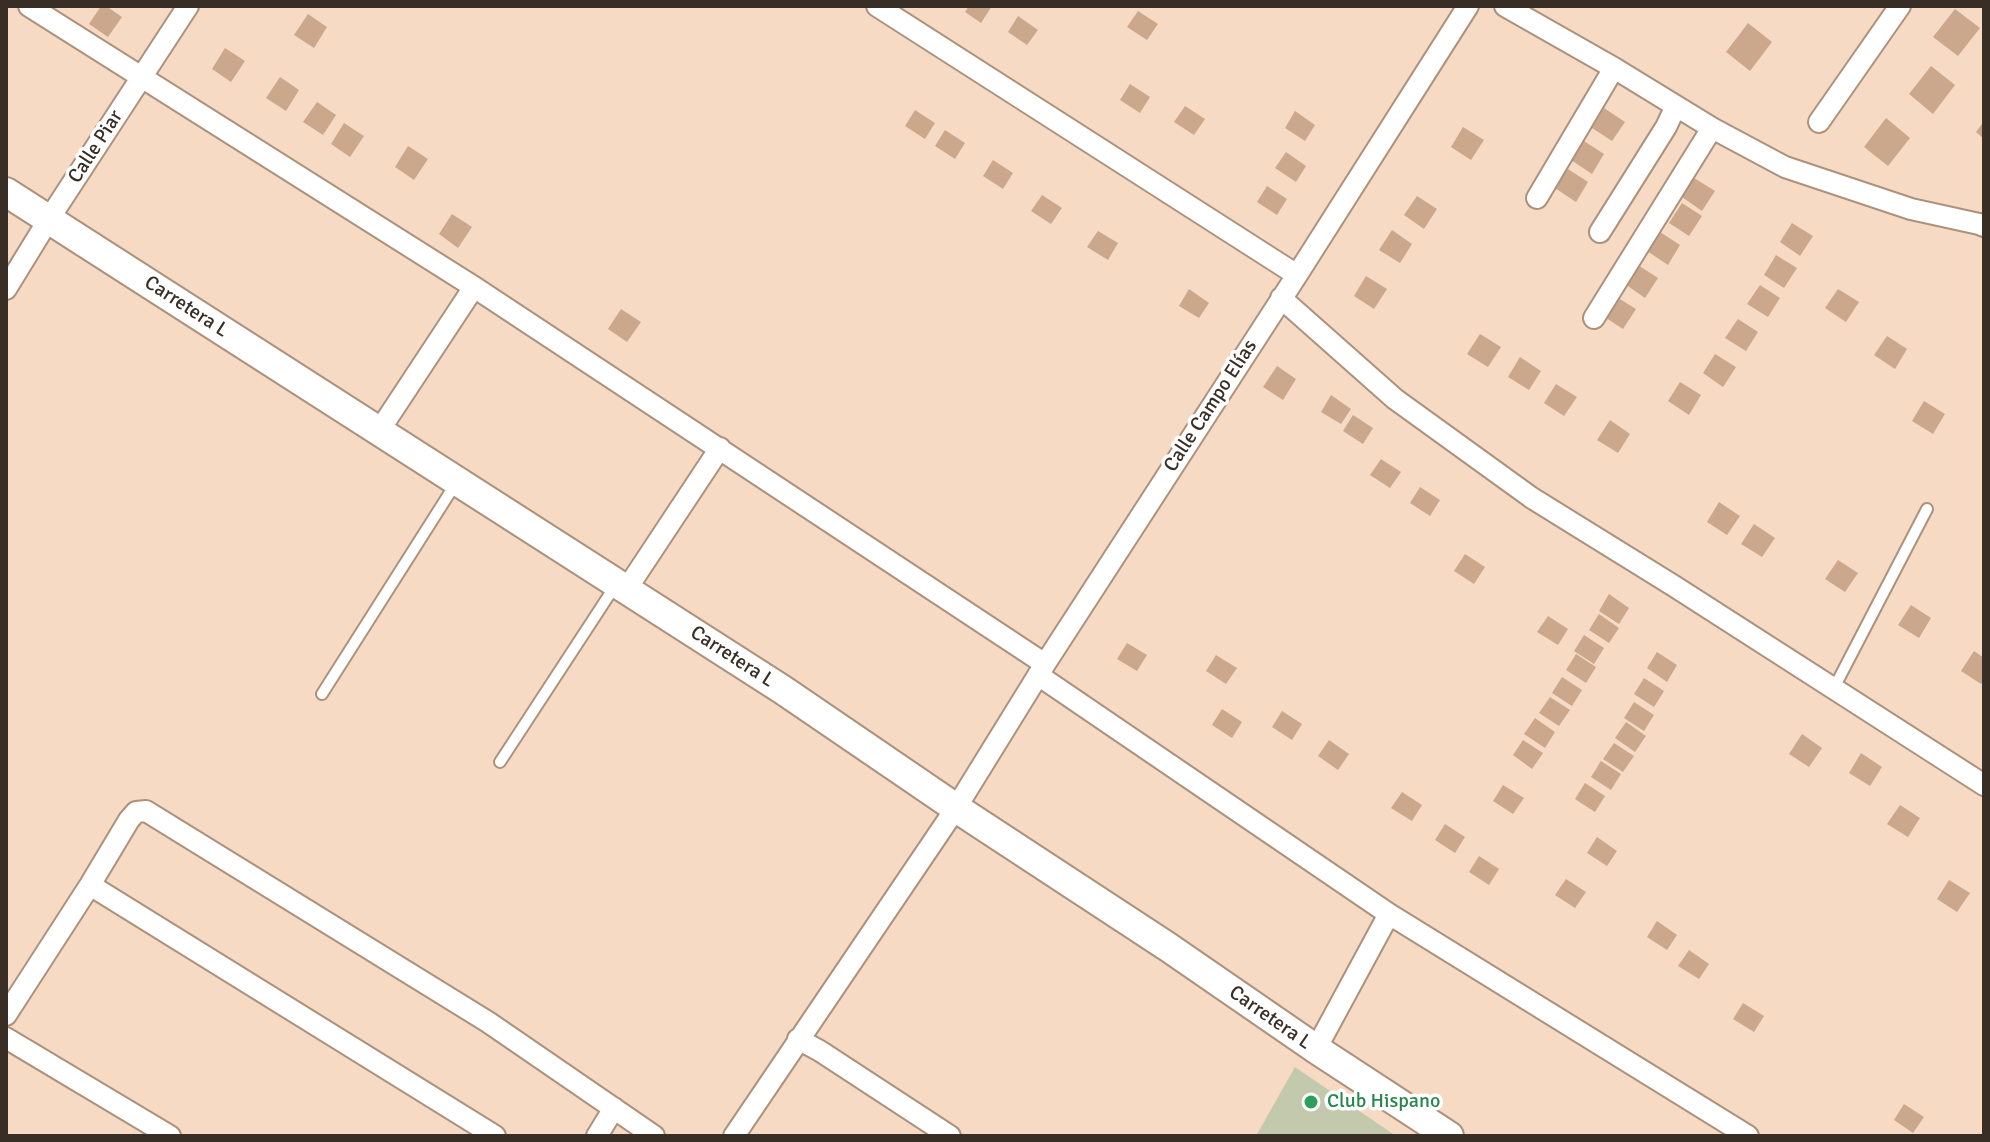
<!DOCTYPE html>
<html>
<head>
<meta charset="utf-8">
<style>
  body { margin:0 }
  #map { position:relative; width:1990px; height:1142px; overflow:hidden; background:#f6dac4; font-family:Signika,sans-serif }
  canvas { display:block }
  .frame { position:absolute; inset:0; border:8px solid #382e25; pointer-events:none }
</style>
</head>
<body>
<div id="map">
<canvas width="1990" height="1142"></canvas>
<div class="frame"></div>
</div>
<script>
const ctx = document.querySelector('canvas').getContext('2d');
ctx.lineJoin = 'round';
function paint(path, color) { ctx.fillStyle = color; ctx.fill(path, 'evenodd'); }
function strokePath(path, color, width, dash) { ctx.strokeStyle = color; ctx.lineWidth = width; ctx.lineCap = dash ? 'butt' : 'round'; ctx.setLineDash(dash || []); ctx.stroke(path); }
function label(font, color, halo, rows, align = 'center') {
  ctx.font = font + ' Signika,sans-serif'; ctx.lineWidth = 7; ctx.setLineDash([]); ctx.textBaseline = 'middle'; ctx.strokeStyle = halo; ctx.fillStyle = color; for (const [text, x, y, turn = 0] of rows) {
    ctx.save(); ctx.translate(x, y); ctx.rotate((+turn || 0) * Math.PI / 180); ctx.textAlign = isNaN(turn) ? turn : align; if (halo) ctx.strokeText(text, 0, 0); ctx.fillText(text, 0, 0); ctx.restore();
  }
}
paint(new Path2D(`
  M1295 1067 1396 1136H1256Z`), '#c3c9ad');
paint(new Path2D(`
  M101 6H106L122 17 108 37 89 24Z
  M969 6H992L981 23 965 12Z
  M1955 9 1980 28 1958 56 1933 37Z
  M1138 11 1158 24 1147 40 1127 27Z
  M308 14 327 27 314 48 294 35Z
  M1018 16 1038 30 1027 45 1008 32Z
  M1748 23 1772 42 1750 71 1726 52Z
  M225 48 245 61 231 82 212 69Z
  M1931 66 1955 85 1933 114 1909 94Z
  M280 77 299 90 286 111 266 98Z
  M1130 84 1150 97 1140 113 1120 100Z
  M317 102 336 115 323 135 303 122Z
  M1185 106 1205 119 1194 135 1174 122Z
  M1604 108 1625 122 1612 141 1592 128Z
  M915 110 935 123 925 139 905 126Z
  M1295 111 1315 125 1305 141 1285 128Z
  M1886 118 1910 138 1888 166 1864 147Z
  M1984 121V139L1976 132Z
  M344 123 364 136 350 157 331 144Z
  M1463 127 1484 140 1471 160 1451 147Z
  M945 130 965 143 955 159 935 146Z
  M1584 141 1604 154 1592 174 1571 160Z
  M408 146 428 159 414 180 395 167Z
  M1286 152 1306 166 1296 182 1275 168Z
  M993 160 1013 173 1003 189 983 176Z
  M1568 169 1588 182 1576 202 1555 188Z
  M1694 178 1715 191 1702 211 1682 197Z
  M1267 186 1287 199 1277 215 1257 202Z
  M1042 195 1062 208 1051 224 1031 211Z
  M1417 196 1437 209 1424 229 1404 215Z
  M1682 203 1702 216 1689 236 1669 223Z
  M452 214 472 227 458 248 439 234Z
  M1792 223 1813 236 1800 256 1780 242Z
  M1392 230 1412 244 1400 263 1379 250Z
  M1098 231 1118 243 1108 260 1087 247Z
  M1660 232 1680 245 1668 265 1647 251Z
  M1776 255 1797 268 1784 288 1764 275Z
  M1638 265 1658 278 1645 298 1625 284Z
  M1366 276 1387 289 1374 309 1354 296Z
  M1760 285 1780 298 1768 317 1747 304Z
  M1189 289 1209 303 1199 318 1179 306Z
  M1838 289 1859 302 1846 322 1825 308Z
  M1615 296 1636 309 1623 329 1603 316Z
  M621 309 641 322 627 342 608 329Z
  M1738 319 1758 332 1746 351 1725 338Z
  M1480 334 1501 347 1488 367 1467 354Z
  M1887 336 1907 349 1895 369 1874 355Z
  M1715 354 1736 367 1723 387 1703 373Z
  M1520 357 1541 371 1529 390 1508 377Z
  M1277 366 1296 379 1283 400 1263 387Z
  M1680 382 1701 395 1689 415 1668 401Z
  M1556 384 1577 397 1564 416 1544 403Z
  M1331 395 1351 409 1341 424 1321 412Z
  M1924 401 1945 414 1933 434 1912 421Z
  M1353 415 1373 428 1363 444 1343 431Z
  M1610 420 1630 434 1618 453 1597 440Z
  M1381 459 1401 472 1390 488 1370 475Z
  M1420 487 1440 500 1430 516 1410 503Z
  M1719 502 1740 516 1727 535 1707 522Z
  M1754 524 1775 538 1762 557 1741 544Z
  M1465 554 1485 567 1474 584 1454 571Z
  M1838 560 1858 573 1845 592 1825 579Z
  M1609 594 1629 608 1619 624 1599 611Z
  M1911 605 1931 618 1919 638 1898 625Z
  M1599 614 1619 628 1609 643 1589 630Z
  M1548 616 1568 629 1558 645 1537 632Z
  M1584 635 1604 648 1594 664 1574 651Z
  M1127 643 1147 655 1137 671 1117 659Z
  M1974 651 1984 658V680L1981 684 1961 671Z
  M1657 652 1677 665 1667 682 1647 668Z
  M1576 654 1596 667 1586 683 1566 670Z
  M1216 655 1237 668 1226 684 1206 671Z
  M1562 677 1582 690 1572 706 1552 693Z
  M1644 678 1664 691 1654 707 1634 694Z
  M1550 697 1570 710 1559 726 1539 713Z
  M1634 702 1654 715 1644 731 1624 718Z
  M1222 709 1242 722 1232 738 1212 725Z
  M1282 711 1302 724 1292 740 1272 727Z
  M1535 718 1555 732 1545 748 1524 734Z
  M1626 722 1646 736 1635 752 1615 738Z
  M1802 734 1822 748 1809 767 1789 754Z
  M1329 740 1349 754 1338 770 1318 756Z
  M1523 740 1543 753 1532 769 1513 755Z
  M1614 743 1634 756 1623 772 1603 759Z
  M1861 753 1882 767 1870 786 1849 773Z
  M1601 761 1621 774 1611 790 1591 777Z
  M1585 783 1605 796 1595 812 1575 799Z
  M1503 785 1524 798 1513 814 1493 801Z
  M1402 792 1422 805 1412 821 1391 808Z
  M1900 805 1920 818 1908 837 1887 824Z
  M1445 824 1465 837 1455 853 1435 840Z
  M1597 837 1617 851 1607 866 1587 853Z
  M1479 856 1499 869 1489 885 1469 872Z
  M1566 879 1586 892 1575 908 1555 895Z
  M1949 880 1970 893 1957 912 1937 899Z
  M1657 921 1677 935 1667 950 1647 937Z
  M1689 950 1709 964 1699 979 1678 966Z
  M1743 1003 1764 1016 1754 1032 1733 1019Z
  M1904 1104 1924 1117 1913 1133 1894 1120Z`), '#cba88c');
const lane = new Path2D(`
  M1834 688 1927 509
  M322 694 456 483
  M500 762 615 586`);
const street = new Path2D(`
  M29 6 474 287 1045 664
  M877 6 1297 275
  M1505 6 1614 68 1712 128 1785 167 1911 209 1979 224 1984 226
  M1819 122 1900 6
  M1537 198 1614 68
  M1600 232 1666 127 1676 106
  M6 289 49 219 188 6
  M1281 298 1395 399 1532 498 1674 586 1984 785
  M1594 318 1712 128
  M379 431 474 287
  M626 590 720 448
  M1038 675 1389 914 1748 1136
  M90 885 495 1136
  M6 1015 90 885 129 820 136 812 146 811 488 1022 654 1136
  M6 1038 170 1136
  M798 1039 820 1051 950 1136
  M1316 1049 1389 914
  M597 1136 614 1108
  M734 1136 956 808 1045 664 1297 275 1468 6`);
const secondary = new Path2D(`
  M6 192 783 690 956 808 1168 947 1316 1049 1449 1136`);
strokePath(lane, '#ac927d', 14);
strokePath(street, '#ac927d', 24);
strokePath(secondary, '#ac927d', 32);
strokePath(lane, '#fff', 10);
strokePath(street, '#fff', 20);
strokePath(secondary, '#fff', 28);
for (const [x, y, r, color] of [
  [1311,1102,8,"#2e9e5b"]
]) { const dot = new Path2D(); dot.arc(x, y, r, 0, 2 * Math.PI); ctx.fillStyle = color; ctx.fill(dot); strokePath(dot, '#fff', 3); }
label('20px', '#382e25', '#fff', [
  ["Calle Piar",96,147,-57],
  ["Carretera L",186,307,33],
  ["Calle Campo Elías",1211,406,-57],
  ["Carretera L",732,657,33],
  ["Carretera L",1270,1018,35]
]);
label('20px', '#27864d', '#fff', [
  ["Club Hispano",1327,1102]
], 'left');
</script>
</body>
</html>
